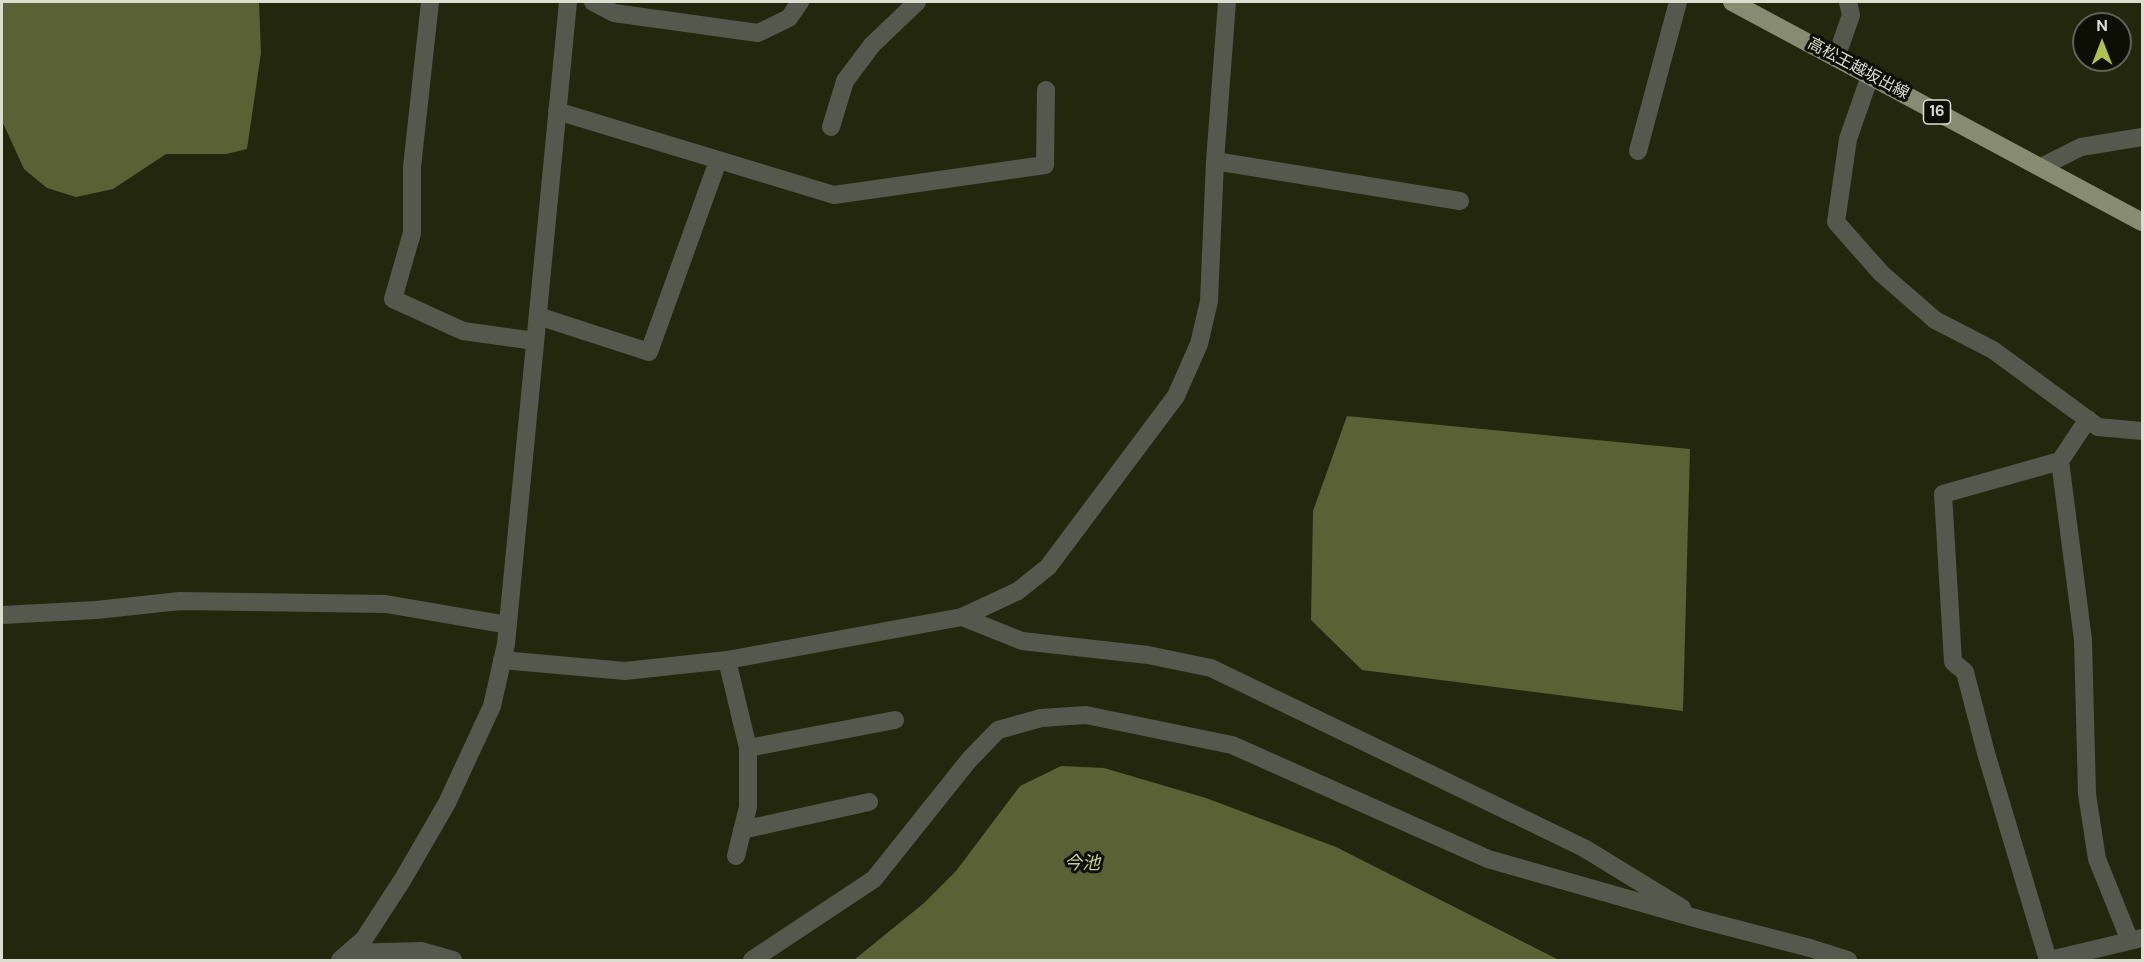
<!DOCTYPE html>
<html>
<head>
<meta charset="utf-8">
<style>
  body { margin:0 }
  #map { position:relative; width:2144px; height:962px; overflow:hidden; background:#23270d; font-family:"DM Sans",sans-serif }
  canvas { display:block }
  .frame { position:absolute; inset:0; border:3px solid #dbdece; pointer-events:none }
  .north { position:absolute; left:2072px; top:12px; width:60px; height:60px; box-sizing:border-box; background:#0d0f05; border:2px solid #5f6255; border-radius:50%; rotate:0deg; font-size:16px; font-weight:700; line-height:24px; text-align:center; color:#dbdece }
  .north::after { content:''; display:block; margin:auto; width:21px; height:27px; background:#b3c24b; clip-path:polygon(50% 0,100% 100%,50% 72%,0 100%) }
</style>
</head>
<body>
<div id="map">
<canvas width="2144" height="962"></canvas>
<div class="frame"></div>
<div class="north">N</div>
</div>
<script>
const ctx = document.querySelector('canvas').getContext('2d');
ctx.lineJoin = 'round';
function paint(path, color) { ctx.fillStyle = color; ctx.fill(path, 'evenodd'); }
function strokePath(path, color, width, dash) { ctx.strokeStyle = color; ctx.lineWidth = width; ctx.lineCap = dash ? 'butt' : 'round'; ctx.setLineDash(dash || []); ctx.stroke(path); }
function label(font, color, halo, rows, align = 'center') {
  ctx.font = font + ' "DM Sans","Noto Sans JP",sans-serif'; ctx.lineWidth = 6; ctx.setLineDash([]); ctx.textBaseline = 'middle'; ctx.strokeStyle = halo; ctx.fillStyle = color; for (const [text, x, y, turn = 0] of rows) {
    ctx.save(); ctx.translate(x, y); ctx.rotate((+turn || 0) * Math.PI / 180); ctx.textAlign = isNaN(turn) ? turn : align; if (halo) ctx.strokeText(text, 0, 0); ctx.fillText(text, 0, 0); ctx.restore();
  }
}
paint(new Path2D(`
  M2 2H259L261 53 247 149 226 154H166L113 189 76 197 47 188 24 169 2 121Z
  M1347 416 1690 449 1683 711 1362 670 1311 620 1313 511Z
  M1061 766 1104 768 1206 798 1336 847 1559 960H854L924 903 956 871 1020 786Z`), '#5a6134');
strokePath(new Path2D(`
  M430 2 412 167V233L393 299 463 331 535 341
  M593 2 614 13 758 33 789 18 800 2
  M1836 58 1851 15 1848 2
  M1870 76 1848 139 1836 222 1881 273 1935 320 1993 350 2098 427 2142 431
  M557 111 834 195 1045 165 1046 90
  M831 127 845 81 872 45 917 2
  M1638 151 1678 2
  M1215 161 1460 201
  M2041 167 2081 147 2142 137
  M538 316 649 352 718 161
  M2088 419 2060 461 2083 640 2087 794 2097 859 2130 941
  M2 615 96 610 180 601 386 604 508 625
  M962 617 1022 641 1148 655 1211 668 1584 848 1682 908
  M502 660 625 671 727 660 962 617 1018 591 1048 567 1176 396 1199 344 1209 301 1215 161 1227 2
  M727 660 748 748V807L736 856
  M748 748 895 720
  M742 830 869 802
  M348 953 421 951 453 960
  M340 960 364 939 403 879 447 803 492 706 506 644 568 2
  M752 960 874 879 969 760 998 730 1041 718 1086 715 1232 745 1488 859 1702 920 1810 948 1848 960
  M2048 960 1986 753 1965 672 1953 662 1943 494 2060 461
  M2050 960 2142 938`), '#55584c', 18);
strokePath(new Path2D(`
  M1732 2 2142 222`), '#868b72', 18);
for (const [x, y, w] of [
  [1937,112,27]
]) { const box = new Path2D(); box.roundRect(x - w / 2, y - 12, w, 24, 4.5); ctx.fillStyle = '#0d0f05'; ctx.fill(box); strokePath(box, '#dbdece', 1.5); }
label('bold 15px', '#dbdece', null, [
  ["16",1937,112]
]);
label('16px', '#dbdece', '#0d0f05', [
  ["高松王越坂出線",1858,69,28]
]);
label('italic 18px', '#c6d289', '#0d0f05', [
  ["今池",1082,864]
]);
</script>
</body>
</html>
